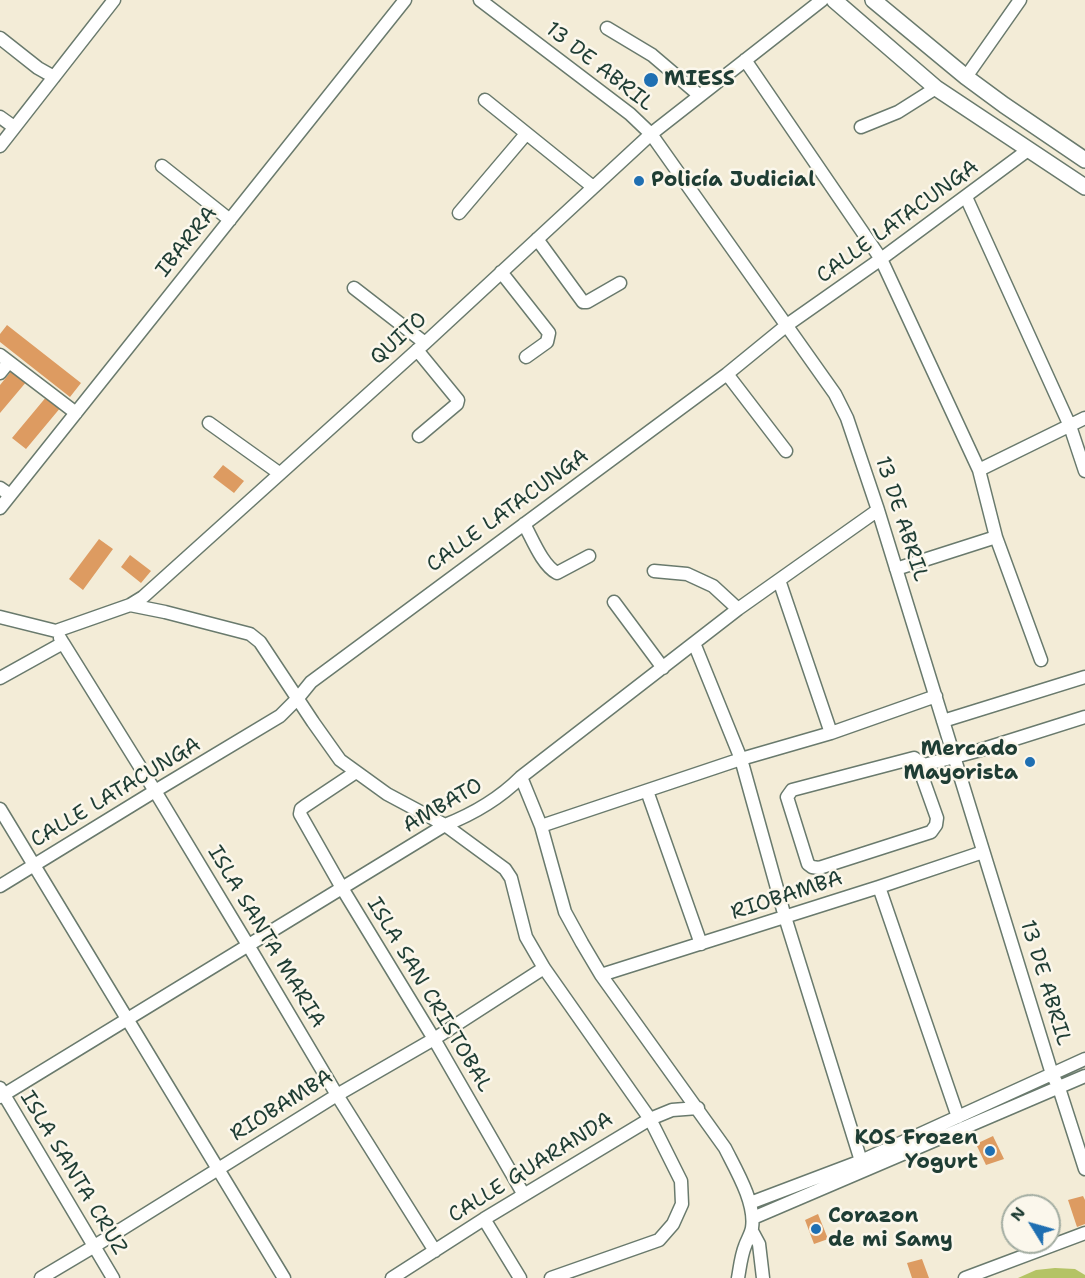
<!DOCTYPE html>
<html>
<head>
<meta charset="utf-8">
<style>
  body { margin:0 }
  #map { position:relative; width:1085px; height:1278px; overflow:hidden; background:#f3ecd7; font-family:"Shantell Sans",sans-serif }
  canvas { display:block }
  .north { position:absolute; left:1001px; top:1194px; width:60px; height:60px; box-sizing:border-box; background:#fbf7ec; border:2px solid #a3ada2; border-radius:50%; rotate:307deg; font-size:16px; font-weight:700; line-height:24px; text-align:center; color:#1f3d34 }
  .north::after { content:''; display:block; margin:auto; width:21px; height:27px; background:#1f6fb2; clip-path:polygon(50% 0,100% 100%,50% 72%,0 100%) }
</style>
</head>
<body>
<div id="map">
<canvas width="1085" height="1278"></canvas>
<div class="north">N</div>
</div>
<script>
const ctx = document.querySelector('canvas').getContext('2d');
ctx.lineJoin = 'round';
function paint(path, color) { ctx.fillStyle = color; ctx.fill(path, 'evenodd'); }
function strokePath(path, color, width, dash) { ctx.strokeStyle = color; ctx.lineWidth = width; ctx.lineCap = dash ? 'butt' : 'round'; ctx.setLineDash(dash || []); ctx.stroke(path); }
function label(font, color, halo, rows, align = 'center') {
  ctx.font = font + ' "Shantell Sans",sans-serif'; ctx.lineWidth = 5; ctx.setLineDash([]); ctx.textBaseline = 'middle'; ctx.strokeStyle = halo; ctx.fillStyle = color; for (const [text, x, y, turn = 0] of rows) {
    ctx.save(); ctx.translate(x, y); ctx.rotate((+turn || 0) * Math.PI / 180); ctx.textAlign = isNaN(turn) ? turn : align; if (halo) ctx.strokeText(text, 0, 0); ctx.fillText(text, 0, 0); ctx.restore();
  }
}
paint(new Path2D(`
  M1055 1268 1075 1269 1085 1275V1278H1018L1036 1270Z`), '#b4c365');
paint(new Path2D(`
  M7 325 81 383 70 397 0 342V334Z
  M13 369 27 381 0 413V385Z
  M47 396 61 407 26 449 12 438Z
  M223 465 244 481 234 493 213 477Z
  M99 539 113 549 83 590 69 579Z
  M130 555 151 571 141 583 121 567Z
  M993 1136 1004 1159 986 1165 976 1144Z
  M1083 1196 1085 1200V1224L1077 1227 1068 1200Z
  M818 1214 828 1239 814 1244 805 1220Z
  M922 1259 929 1278H912L907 1263Z`), '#dd9b61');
const minor = new Path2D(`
  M480 0 630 114 651 134 835 394 847 418 878 510 1052 1074 1059 1088 1085 1169
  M607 28 652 55 699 95
  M0 38 38 68 54 77
  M745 60 881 259 979 470 996 537 1041 660
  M966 77 1020 0
  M485 100 593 187
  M0 117 14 127
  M861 127 898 112 936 88
  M0 146 114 0
  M162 166 230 220
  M966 197 1070 426 1085 471
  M459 213 526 134
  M537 239 583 302H587L620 283
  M501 272 549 333 547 342 526 357
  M354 288 425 343
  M417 350 458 400 457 404 419 436
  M0 355 76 413
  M0 373 9 362
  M727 374 786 451
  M209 423 279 473
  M979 470 1085 418
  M0 488 10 495
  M0 508 405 0
  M524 524C532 538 542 565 557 573L589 556
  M896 569 996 537
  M654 571 687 574 713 586 738 609
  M779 580 831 733
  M614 602 663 668
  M130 605 165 612 250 634 260 642 313 722 340 760 387 794 445 825 505 869 511 878 526 937 544 968 650 1119 681 1181 682 1204 673 1224 659 1240 551 1278
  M0 617 56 631
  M56 631 130 605 143 597 425 343 651 134 822 0
  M63 643 155 791 248 945 337 1095 435 1251
  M694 643 741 759 785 917 861 1161
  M0 678 63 643 60 638
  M943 721 1085 677
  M914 758 924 765 922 770V776L937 818 936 825 931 832 819 868 812 867 808 864 787 797 792 790Z
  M924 765 977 751 1085 717
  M356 772 305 806 301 809 300 814 342 888 434 1039 524 1195
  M521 777 541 826 565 912 582 943 601 975 725 1148C736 1170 756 1203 752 1228 751 1234 747 1240 745 1246 741 1256 740 1267 738 1278
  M647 791 701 944
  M0 809 284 1278
  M541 826 741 759 831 733 936 696
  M0 886 155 791 280 716 298 698 311 682 727 374 787 325 881 259 1028 150
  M879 887 958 1117
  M601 975 879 887 983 852
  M0 1088 113 1278
  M0 1097 445 825C473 814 499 799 521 777L738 609 878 510
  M750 1203 861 1161 1085 1059
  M753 1218 1085 1076
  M484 1219 520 1278
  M752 1231 759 1244 763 1278
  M41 1278 93 1247 337 1095 434 1039 544 968
  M392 1278 484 1219 650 1119 672 1110 698 1108
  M965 1278 1085 1233`);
const major = new Path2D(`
  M834 0 936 88 1085 187
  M873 0 966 77 1004 105 1085 160`);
strokePath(minor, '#697a6d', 15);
strokePath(major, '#697a6d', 18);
strokePath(minor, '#fff', 12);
strokePath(major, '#fff', 15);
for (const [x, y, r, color] of [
  [651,80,8,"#1f6fb2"],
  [639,181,6,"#1f6fb2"],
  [1030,762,6,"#1f6fb2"],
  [990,1151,6,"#1f6fb2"],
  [816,1229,6,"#1f6fb2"]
]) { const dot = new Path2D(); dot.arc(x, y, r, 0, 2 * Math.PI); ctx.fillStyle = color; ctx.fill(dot); strokePath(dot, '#fbf7ec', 2); }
label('21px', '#1f3d34', '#fbf7ec', [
  ["13 DE ABRIL",599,67,38],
  ["CALLE LATACUNGA",898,222,-36],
  ["IBARRA",187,242,-51],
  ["QUITO",399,339,-42],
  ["CALLE LATACUNGA",508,511,-36],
  ["13 DE ABRIL",901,519,72],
  ["CALLE LATACUNGA",116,793,-31],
  ["AMBATO",443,806,-30],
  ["RIOBAMBA",787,896,-18],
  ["ISLA SANTA MARIA",266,937,59],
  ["13 DE ABRIL",1045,983,73],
  ["ISLA SAN CRISTOBAL",429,995,59],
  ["RIOBAMBA",282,1106,-32],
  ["CALLE GUARANDA",531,1168,-32],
  ["ISLA SANTA CRUZ",73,1173,59]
]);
label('bold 21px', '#1f3d34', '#fbf7ec', [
  ["MIESS",664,80],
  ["Policía Judicial",651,181],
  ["Mercado",1018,750,"right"],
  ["Mayorista",1018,774,"right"],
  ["KOS Frozen",978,1139,"right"],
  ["Yogurt",978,1163,"right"],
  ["Corazon",828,1217],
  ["de mi Samy",828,1241]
], 'left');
</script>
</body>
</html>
